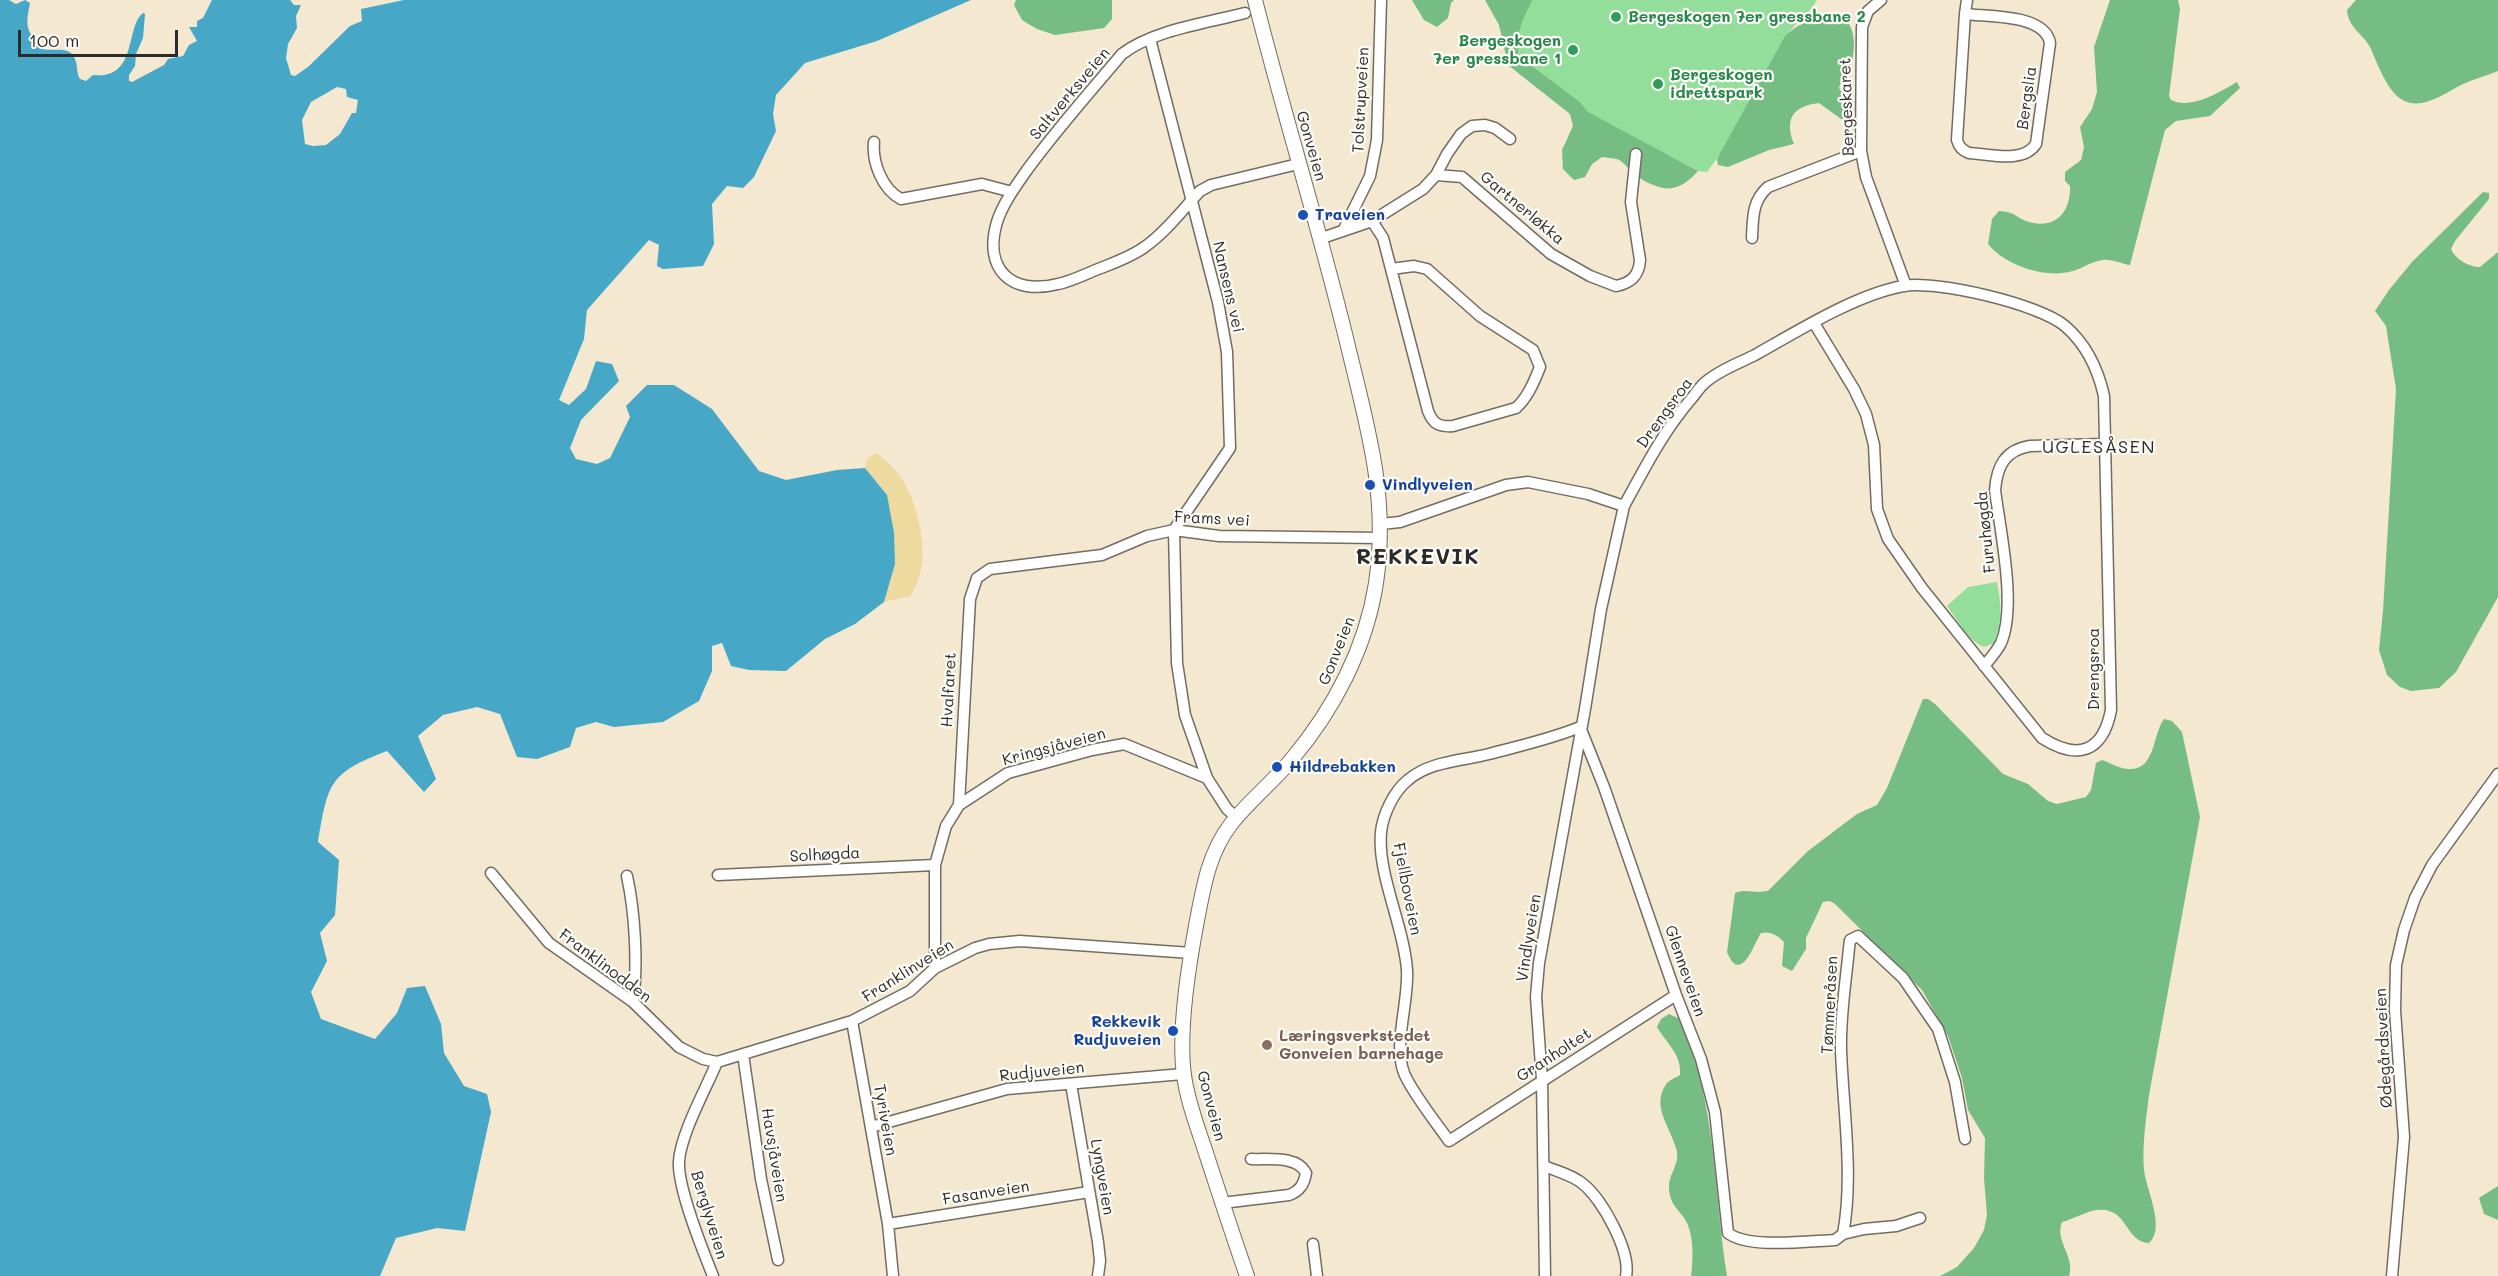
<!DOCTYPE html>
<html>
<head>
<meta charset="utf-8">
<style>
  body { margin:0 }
  #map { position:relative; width:2498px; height:1276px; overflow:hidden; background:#f4e8d0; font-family:Mali,sans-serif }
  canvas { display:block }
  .scale { position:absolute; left:18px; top:30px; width:160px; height:27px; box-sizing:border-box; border:3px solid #2b2b2b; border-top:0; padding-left:8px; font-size:18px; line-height:21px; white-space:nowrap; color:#2b2b2b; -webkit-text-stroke:4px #fdfcf7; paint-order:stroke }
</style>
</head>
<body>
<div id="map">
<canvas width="2498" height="1276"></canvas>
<div class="scale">100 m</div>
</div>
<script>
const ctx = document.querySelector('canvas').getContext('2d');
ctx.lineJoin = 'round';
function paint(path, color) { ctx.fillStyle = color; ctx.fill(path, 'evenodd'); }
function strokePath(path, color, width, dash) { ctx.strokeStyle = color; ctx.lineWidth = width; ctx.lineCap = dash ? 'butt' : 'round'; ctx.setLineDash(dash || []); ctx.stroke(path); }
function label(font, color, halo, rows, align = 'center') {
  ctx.font = font + ' Mali,sans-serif'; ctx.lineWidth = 4.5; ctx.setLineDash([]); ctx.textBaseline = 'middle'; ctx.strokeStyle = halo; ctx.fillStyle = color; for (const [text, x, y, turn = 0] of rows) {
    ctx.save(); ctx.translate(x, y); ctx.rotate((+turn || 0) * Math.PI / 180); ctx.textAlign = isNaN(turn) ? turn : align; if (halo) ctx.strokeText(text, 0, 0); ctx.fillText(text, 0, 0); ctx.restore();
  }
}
paint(new Path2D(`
  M1533 0H1817C1808 16 1793 24 1784 39 1757 83 1739 132 1707 172L1698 171 1587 112 1580 102 1519 56C1515 35 1523 18 1533 0Z
  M1997 582C2001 604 2003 621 1994 643L1984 647C1967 640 1958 620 1947 606L1968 587Z`), '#93de9b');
paint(new Path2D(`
  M1016 0H1112V19L1104 28 1055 35 1037 29 1022 20 1014 5Z
  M1412 0H1454L1451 3 1448 18 1437 27 1424 20Z
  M1485 0H1533C1523 18 1515 35 1519 56L1580 102 1588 112 1698 171C1677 195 1661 192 1635 175 1629 170 1624 162 1617 159 1613 158 1607 158 1602 157L1592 164 1585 177 1574 180 1563 169 1562 150 1573 126 1570 114 1508 65 1499 25Z
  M2110 0H2178L2180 9 2169 96 2171 100C2191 110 2220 92 2237 82L2240 88 2210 116 2176 121 2165 130 2130 265C2121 264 2113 259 2103 260 2092 261 2083 268 2073 271 2046 279 2006 266 1988 244L1992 219 1999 211C2016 212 2016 218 2029 222 2057 230 2071 210 2070 186L2065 181V172L2081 160 2084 147 2080 127 2092 109 2097 92 2094 47Z
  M2356 0H2498V71C2486 76 2474 79 2463 84 2443 94 2416 116 2395 94 2384 82 2377 63 2371 49 2364 34 2348 28 2347 10Z
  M1831 16C1834 16 1838 16 1841 17 1858 24 1856 57 1848 71 1845 77 1841 81 1839 88L1852 109 1850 123 1848 124 1819 103C1793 106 1784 119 1794 144L1769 150 1728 167 1718 165 1717 159 1785 36C1798 23 1813 19 1831 16Z
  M2483 192 2489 193V199L2455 241 2451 249C2455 259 2469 267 2480 267L2498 252V597L2456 672 2439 688 2411 691 2400 687 2387 675 2379 650 2383 611 2396 389 2386 326 2375 311 2389 290 2412 262Z
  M1923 699H1928L1935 704 2003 774 2028 784 2048 801 2057 804 2086 797 2091 790 2096 763 2102 760C2111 763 2120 769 2129 769 2156 770 2152 735 2164 719L2172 721 2182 732 2200 817 2149 1095C2146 1120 2142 1145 2144 1170 2146 1189 2166 1228 2149 1243 2124 1242 2129 1207 2097 1210 2090 1210 2071 1220 2062 1222 2054 1240 2076 1258 2069 1276H1940L1957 1267 1974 1248 1984 1230 1987 1215 1984 1178 1985 1138 1968 1110 1962 1078 1948 1036 1922 990 1835 904 1830 901 1823 902 1806 938V949L1792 971 1782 966 1784 942C1777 935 1771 931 1761 933 1754 943 1741 986 1727 952L1735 893C1746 888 1758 895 1769 890L1808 851 1857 814 1877 805 1887 788Z
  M1669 1014 1680 1019C1717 1105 1713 1187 1727 1276H1691C1693 1259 1694 1242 1688 1225 1682 1210 1668 1207 1669 1184 1670 1174 1679 1163 1677 1152 1673 1131 1651 1108 1665 1086 1667 1081 1675 1078 1680 1075 1682 1054 1666 1043 1657 1027L1661 1019Z
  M2498 1186V1220L2484 1214 2479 1198Z`), '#76bd83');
paint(new Path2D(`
  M875 453C910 471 928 532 921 570 919 579 915 588 911 596L884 602 895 564 887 495 865 468 867 459Z`), '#eeda9e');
paint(new Path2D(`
  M0 0H9L16 4 25 0 30 3C25 28 26 30 43 49 53 52 70 45 75 59 78 66 76 72 80 79L86 81 93 75C138 80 125 27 143 13L145 14 143 38 136 54 135 66 129 75V81L132 82 164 65 168 59 183 56 189 45 197 41 189 27H197V21L203 18 212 0H290L294 5H301L296 16 297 28 288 44 286 58 291 75 295 76 308 67 350 26 362 21 361 9 404 0H971L877 41 805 63 776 95 773 114 776 131 754 177 743 188 727 186 712 204 714 244 703 266 663 269 657 266 659 245 649 240 587 310 584 339 559 400 569 405 586 389 596 361 612 364 619 381 581 420 570 448 576 459 597 464 610 458 630 417 626 406 647 385H674L712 409 759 471 786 480 837 470 865 468 887 495 894 533 895 564 884 602 855 624 825 639 786 671 749 670 731 666 722 643 712 646V671L699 701 663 722 614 727 596 722 576 728 570 747 537 759 517 757 500 714 477 707 443 715 418 736 436 779 424 792 387 751C329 773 328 783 318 842L339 860 335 915 320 933 327 961 311 992 321 1019 375 1039 397 1013 407 988 425 986 441 1024 444 1053 464 1086 487 1094 491 1112 465 1231 437 1228 396 1238 380 1276H0ZM337 87 346 89 347 97 358 100 356 113H352L340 134 326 145 313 146 305 144 302 120 311 102Z`), '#47a7c6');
const street = new Path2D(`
  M1881 0 1868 11 1862 27 1861 151 1866 177 1906 286
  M1245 13C1207 23 1153 30 1122 54 1090 92 1056 130 1027 170 1016 186 1003 203 997 222 983 269 1011 296 1058 284 1073 281 1087 273 1101 268 1116 262 1133 256 1146 246 1167 231 1183 209 1200 191L1211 185 1298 164
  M1965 14C1989 17 2045 14 2050 43L2036 144C2023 164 1990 154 1969 153 1962 150 1959 147 1957 140L1965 14 1967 0
  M1150 39 1218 302 1227 352 1230 448 1174 530 1177 663 1185 715 1207 778
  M874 142C872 162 882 189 901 199L982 184 1012 192
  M1436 175 1462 177 1551 254 1590 276 1616 286C1631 283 1639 276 1640 260L1631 202 1636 154
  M1372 221 1383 238 1428 411C1433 424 1439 427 1453 426L1516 408C1528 397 1534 382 1540 367L1533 350 1480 316 1427 269 1414 266 1391 269
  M1343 231 1370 176 1377 140 1381 0
  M1322 238 1372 221 1423 189 1436 175 1447 154 1461 134 1472 126 1485 125 1495 128 1510 139
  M1752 238C1753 218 1752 201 1768 187L1861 151
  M1624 506C1644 469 1664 430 1692 398 1696 393 1701 385 1707 381 1720 370 1739 363 1755 355 1798 331 1855 295 1903 286 1937 280 2039 304 2065 326 2086 344 2098 369 2104 396L2111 710C2103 752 2078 761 2042 738L1922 588 1888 539 1877 509 1874 445 1866 414 1854 389 1814 323
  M1381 524 1400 522 1506 485 1528 482 1588 494 1624 506 1601 609 1585 709 1539 963 1536 997 1542 1080 1545 1276
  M1984 666C1990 659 1997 651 2001 643 2017 606 2000 530 1995 490 1997 466 2005 450 2030 446L2104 444
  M959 805 970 599 977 578 990 569 1102 555 1147 536 1174 530 1219 536 1381 538
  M491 873 549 943 633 1002 679 1047 703 1059 717 1062 852 1021 910 991 935 968 975 948 989 944 1020 941 1191 953
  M718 875 935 865
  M627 876C635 913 638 964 633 1002
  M935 968V865L946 826 959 805 1008 773 1092 750 1124 744 1207 778 1227 809 1236 817
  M1676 995 1449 1141C1437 1124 1411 1091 1404 1073 1393 1044 1409 1002 1407 970 1404 926 1377 874 1381 832 1383 814 1394 791 1408 780 1430 761 1462 761 1489 754 1519 746 1551 739 1580 727L1604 787 1676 995 1701 1059 1715 1112 1728 1233C1748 1249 1809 1241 1835 1240L1843 1234C1854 1177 1843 1108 1841 1050 1840 1016 1846 981 1849 948L1850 940 1858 936 1903 978 1938 1029 1955 1082 1965 1139
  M852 1021 888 1224 893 1276
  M743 1054 761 1179 778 1260
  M1071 1084 1098 1242 1100 1261 1098 1276
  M871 1127 1007 1089 1183 1074
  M1544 1166C1556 1171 1573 1175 1583 1184 1602 1199 1631 1251 1626 1276
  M1222 1203 1289 1195C1300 1191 1304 1184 1306 1173 1297 1155 1268 1160 1251 1159
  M888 1224 1089 1192
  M1843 1234 1864 1229 1896 1226 1920 1218
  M1313 1244 1317 1276
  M713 1276C703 1251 677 1187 679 1161 681 1133 706 1089 717 1062
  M2392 1276 2404 1137 2395 1010 2396 965 2404 930 2415 898 2432 865 2498 774`);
const secondary = new Path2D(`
  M1247 1276C1232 1233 1218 1190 1204 1147 1196 1123 1187 1099 1184 1075 1178 1031 1188 969 1196 926 1203 889 1208 854 1231 824 1249 801 1273 782 1292 759 1334 709 1366 648 1376 583 1389 496 1367 426 1347 342 1319 227 1284 115 1255 0`);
strokePath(street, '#716d65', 13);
strokePath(secondary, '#716d65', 16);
strokePath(street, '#fff', 10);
strokePath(secondary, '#fff', 14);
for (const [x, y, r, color] of [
  [1616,17,6,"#2e9e5b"],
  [1573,50,6,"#2e9e5b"],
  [1658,84,6,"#2e9e5b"],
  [1303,215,6,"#1a4fb4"],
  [1370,485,6,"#1a4fb4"],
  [1277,767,6,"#1a4fb4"],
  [1173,1031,6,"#1a4fb4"],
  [1267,1045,6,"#8d6e63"]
]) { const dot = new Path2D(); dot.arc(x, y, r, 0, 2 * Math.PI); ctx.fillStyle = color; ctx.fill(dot); strokePath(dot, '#fdfcf7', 2); }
label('bold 16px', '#27864d', '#fdfcf7', [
  ["Bergeskogen 7er gressbane 2",1628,17],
  ["Bergeskogen",1561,41,"right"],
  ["7er gressbane 1",1561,59,"right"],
  ["Bergeskogen",1670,75],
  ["idrettspark",1670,93]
], 'left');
label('16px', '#2b2b2b', '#fdfcf7', [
  ["Saltverksveien",1070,94,-50],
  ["Bergslia",2027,98,-82],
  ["Tolstrupveien",1361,100,-87],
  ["Bergeskaret",1847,107,-92],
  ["Gonveien",1311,146,74],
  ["Gartnerløkka",1522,208,40],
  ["Nansens vei",1228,287,77],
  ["Drengsroa",1665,413,-54],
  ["Frams vei",1212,519,3],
  ["Furuhøgda",1986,532,-96],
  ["Gonveien",1337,651,-68],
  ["Drengsroa",2094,669,-90],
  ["Hvalfaret",949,690,-87],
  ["Kringsjåveien",1054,747,-15],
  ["Solhøgda",825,855,-3],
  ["Fjellboveien",1407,889,79],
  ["Vindlyveien",1529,938,-81],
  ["Franklinodden",605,966,37],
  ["Franklinveien",908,971,-32],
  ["Glenneveien",1685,971,71],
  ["Tømmeråsen",1830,1005,-87],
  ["Ødegårdsveien",2384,1048,-93],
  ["Granholtet",1554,1055,-33],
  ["Rudjuveien",1042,1072,-6],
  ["Gonveien",1211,1106,75],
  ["Tyriveien",885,1120,80],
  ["Havsjåveien",774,1155,81],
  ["Lyngveien",1102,1177,80],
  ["Fasanveien",986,1193,-9],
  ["Berglyveien",709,1215,73]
]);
label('bold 16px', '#164399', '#fdfcf7', [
  ["Traveien",1315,215],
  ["Vindlyveien",1382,485],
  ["Hildrebakken",1289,767],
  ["Rekkevik",1161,1022,"right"],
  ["Rudjuveien",1161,1040,"right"]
], 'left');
label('bold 16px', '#785e54', '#fdfcf7', [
  ["Læringsverkstedet",1279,1036],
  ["Gonveien barnehage",1279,1054]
], 'left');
ctx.letterSpacing = '1.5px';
label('18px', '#2b2b2b', '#fdfcf7', [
  ["UGLESÅSEN",2099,447]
]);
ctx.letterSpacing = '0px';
ctx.letterSpacing = '1.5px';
label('bold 22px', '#2b2b2b', '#fdfcf7', [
  ["REKKEVIK",1418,557]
]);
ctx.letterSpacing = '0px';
</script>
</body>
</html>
